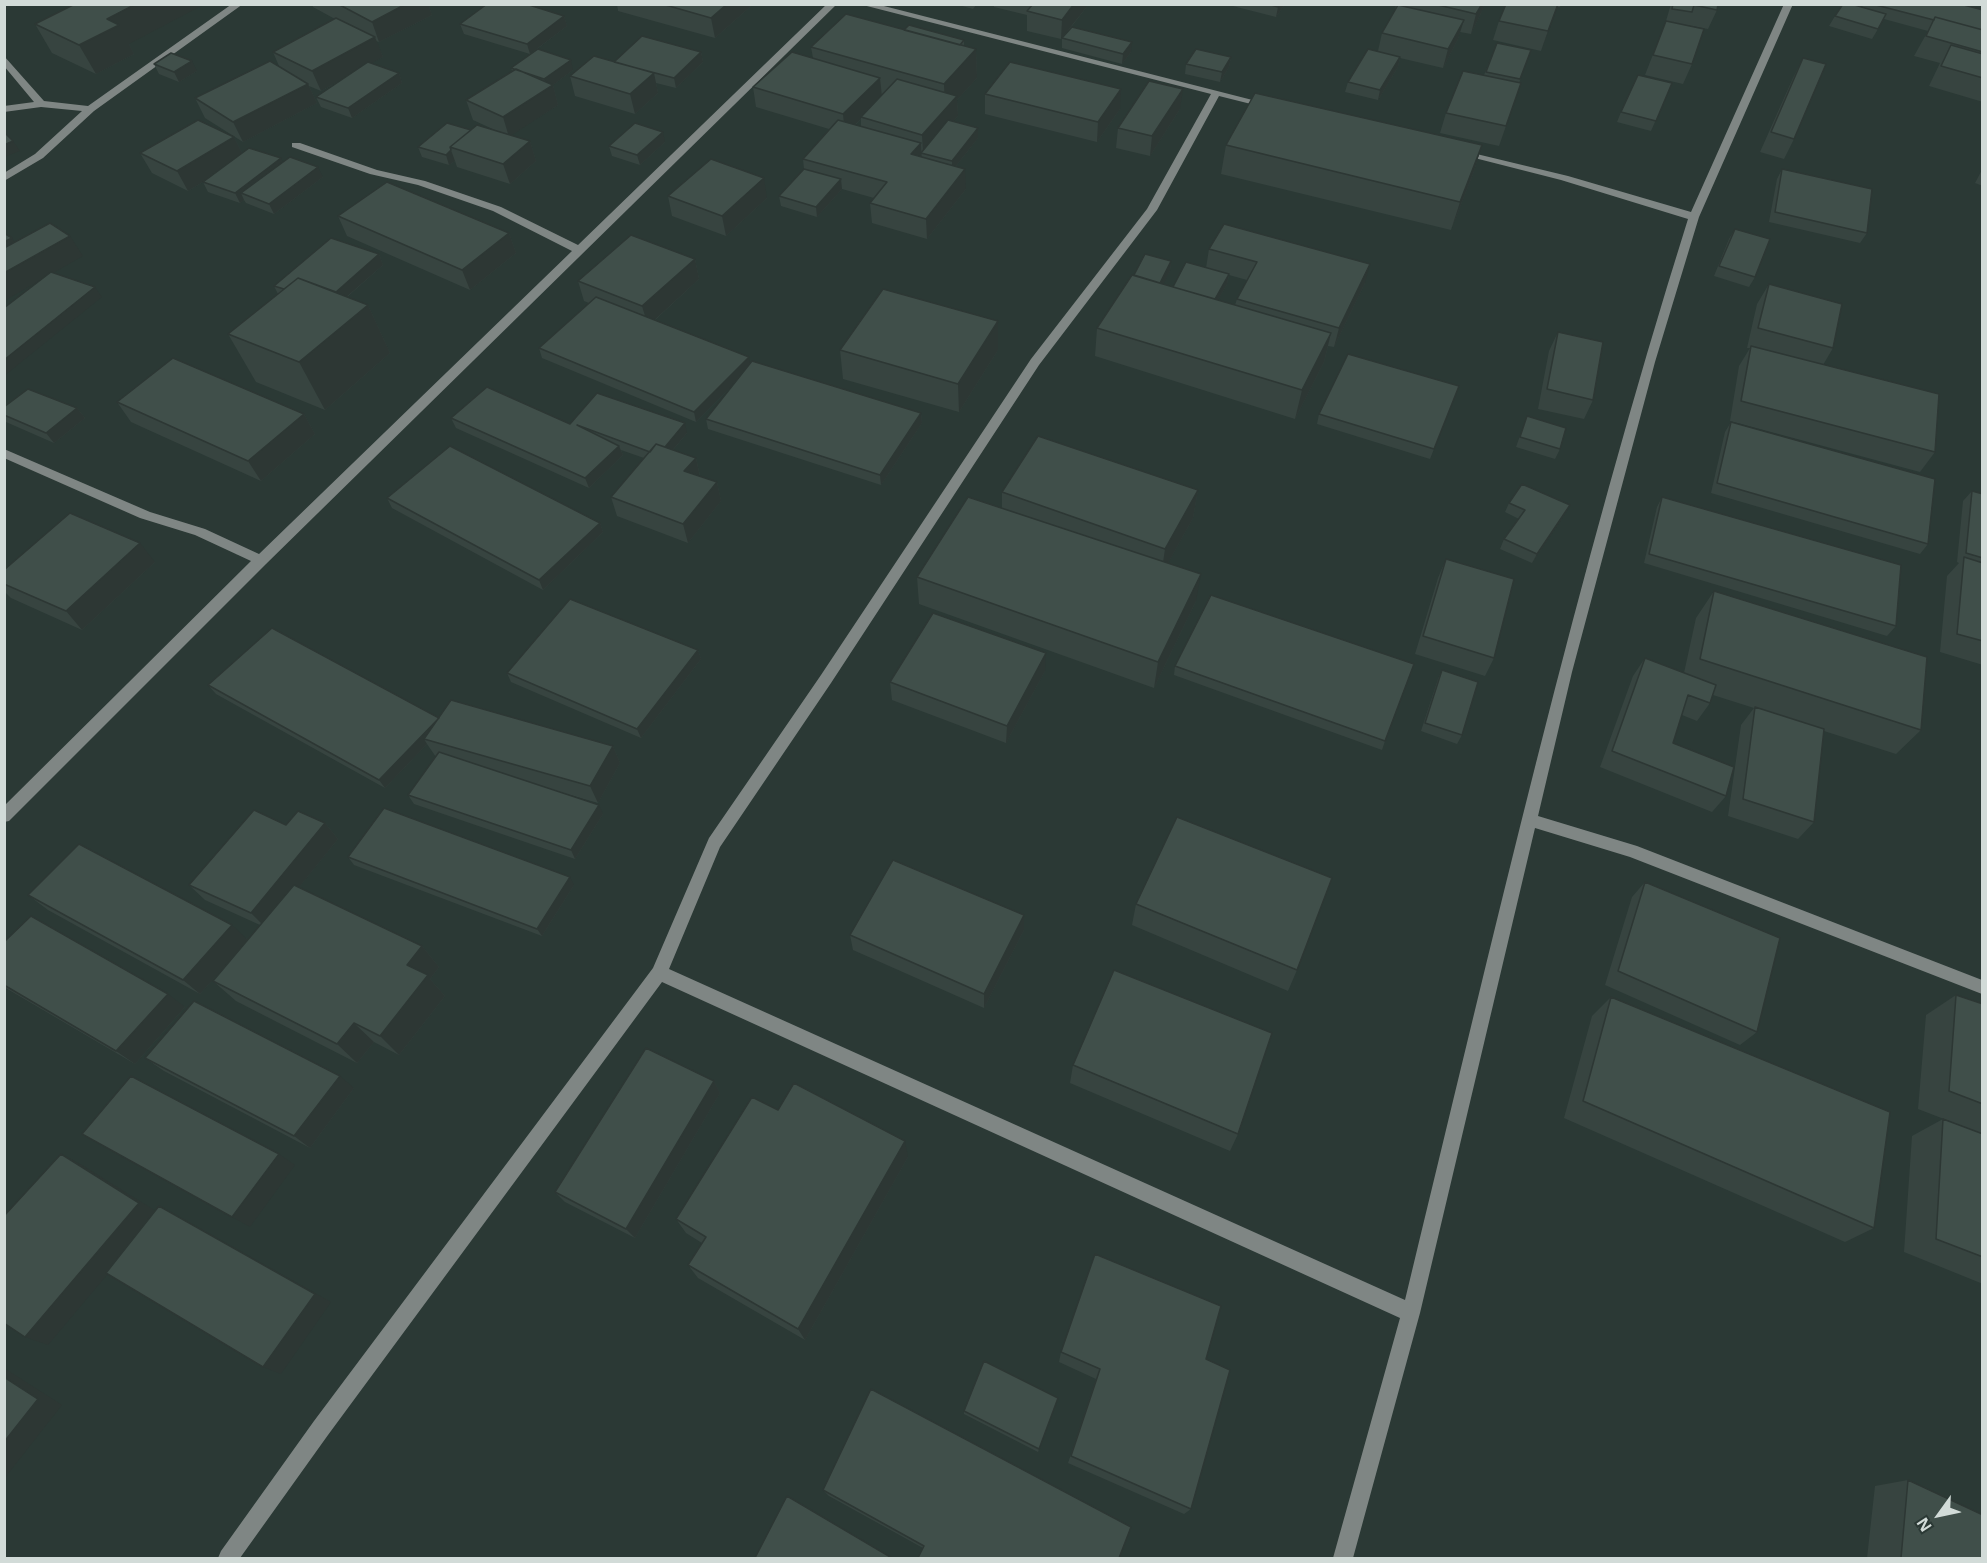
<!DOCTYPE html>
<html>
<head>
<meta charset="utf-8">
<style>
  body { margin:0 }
  #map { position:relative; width:1987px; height:1563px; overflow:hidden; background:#2b3935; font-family:"Noto Sans",sans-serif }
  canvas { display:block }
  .frame { position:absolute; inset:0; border:6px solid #d2dbd8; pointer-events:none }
  .north { position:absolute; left:1909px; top:1485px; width:60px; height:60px; -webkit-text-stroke:4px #2b3935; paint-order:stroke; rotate:237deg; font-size:16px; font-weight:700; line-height:24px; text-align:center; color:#d2dbd8 }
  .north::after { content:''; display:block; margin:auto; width:21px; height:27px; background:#d2dbd8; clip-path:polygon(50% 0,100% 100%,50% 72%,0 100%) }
</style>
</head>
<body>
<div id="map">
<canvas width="1987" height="1563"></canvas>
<div class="frame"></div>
<div class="north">N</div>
</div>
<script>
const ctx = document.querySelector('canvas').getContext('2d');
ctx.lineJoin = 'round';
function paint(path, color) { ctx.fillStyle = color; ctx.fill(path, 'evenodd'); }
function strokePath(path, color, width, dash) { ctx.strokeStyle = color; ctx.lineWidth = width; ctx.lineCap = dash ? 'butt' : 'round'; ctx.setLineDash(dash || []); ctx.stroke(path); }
paint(new Path2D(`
  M232 4H243L94 111 43 158 4 181V173L35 154 82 111 41 107 4 112V106L34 102 4 66V56L44 101 88 106Z
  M827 4H837L266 564 9 821 4 822V806L251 561 195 535 140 518 4 458V449L150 512 205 529 259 554 572 251 493 211 418 185 370 174 292 147V143H300L377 170 425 181 501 207 578 245Z
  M859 4H876L1276 106 1271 109 1219 96 1157 210 1039 365 831 683 720 847 669 969 1405 1300C1493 938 1576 575 1688 219L1561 180 1455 153 1460 150 1568 176 1691 212 1784 4H1793L1699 217 1655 362 1572 672 1538 816 1637 846 1982 980V994L1630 857 1535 828 1420 1313 1353 1558H1333L1400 1318 662 982 328 1435 240 1558H218L221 1551 314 1421 653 968 709 838 821 675 1031 359 1147 209 1211 94Z`), '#7f8684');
paint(new Path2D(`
  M312 4H428L432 15 379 42 376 41 383 57 371 63 399 73 402 83 352 118 321 107 316 97 343 79 321 91 309 86 317 103 243 142 205 118 195 98 279 66 273 52 335 19 313 7Z
  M617 4H750L751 6 715 38 618 11Z
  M955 4H977L973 9Z
  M994 4H1089L1065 35 1131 52 1122 64 1062 48V38L1061 39 1027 31V15L994 7Z
  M1225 4H1285L1276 17Z
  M1396 4H1484L1482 11 1471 34 1460 32 1458 39 1443 68 1400 58 1398 67 1378 100 1345 92 1348 82 1378 51 1382 33 1395 11Z
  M1506 4H1561L1560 7H1557L1541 51 1493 40 1499 21Z
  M1671 4H1718L1717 10 1708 29 1686 25 1692 64 1683 84 1645 75 1666 21Z
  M1863 4H1960L1983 10V102L1929 86 1940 63 1914 56 1928 31 1884 19 1872 39 1829 26 1835 16 1862 8Z
  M564 16 567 26 533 52 573 70 553 85 558 105 511 135 530 141 536 161 510 184 457 167 455 161 449 165 422 157 418 147 471 130 497 131 473 120 466 100 512 71 511 68 530 54 464 34 460 24Z
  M35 24 129 44 134 54 96 74 52 53Z
  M904 30 964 40V46L976 49 977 78 957 100 958 116 953 121 978 138 956 166 966 189 927 239 872 223 870 203 874 198 842 189 817 217 781 206 779 196 804 169 803 159 829 129 756 107 753 87 813 58 811 47ZM861 119V127L855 125Z
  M1497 43 1531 50 1519 83H1521L1499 146 1440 133 1446 113 1484 75Z
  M701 52 703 62 676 88 656 83 658 93 635 114 575 96 570 76 614 62Z
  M1231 57 1229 67 1220 82 1185 74 1186 64Z
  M1803 58 1794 139 1784 159 1760 152 1793 78Z
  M154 64 197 71 179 82 159 74Z
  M1672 83 1651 131 1617 122 1621 112Z
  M985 94 1120 109 1097 142 985 114Z
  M1180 109 1150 156 1116 148 1118 128Z
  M234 137 242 153 283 162 323 177 274 214 246 203 244 200 240 203 208 192 203 182 188 191 152 173 140 153Z
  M665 142 640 165 612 156 609 146Z
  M1226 145H1482L1473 174 1451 230 1221 174Z
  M1983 168V186L1975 183Z
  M1782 169 1867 233 1860 243 1769 222 1777 179Z
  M668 196 767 198 726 236 672 216Z
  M338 216 509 233 516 253 470 290 347 236Z
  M1735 229 1755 277 1749 287 1714 276 1729 239Z
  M1209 249 1365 283 1334 347 1328 346 1324 362 1295 419 1095 356 1097 328 1134 275 1171 261 1170 271 1163 284 1173 287 1206 268ZM1229 275 1247 280 1237 299 1235 305 1218 300 1227 284Z
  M379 254 383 265 347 297 368 305 390 353 325 410 256 382 228 334 278 294 274 286Z
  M695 259 699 279 655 320 750 363 921 413 922 423 881 485 708 429 706 419 732 386 696 422 542 358 539 348 589 303 584 301 578 281Z
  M1769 284 1833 348 1823 365 1935 452 1920 472 1730 421 1739 366 1750 348H1747L1757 304Z
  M998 321V350L959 412 843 379 840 350Z
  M1558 332 1593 400 1584 419 1538 409 1549 351Z
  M1459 386 1430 459 1317 424 1319 414Z
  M117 402 304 414 315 434 261 481 131 422Z
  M4 407 77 408 85 418 54 443 6 422 4 421Z
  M1527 416 1560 449 1555 459 1516 447Z
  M451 418 570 424 687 433 673 450 696 458 700 476 717 482 721 501 688 543 617 516 611 497 644 458 621 450 623 455 589 488 456 428Z
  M1731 422 1928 544 1920 554 1711 493 1725 432Z
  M1198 490 1193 518 1168 563 1196 601 1154 688 919 604 917 577 1002 508V492Z
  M1972 491 1983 494V665L1940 652 1947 576 1959 563 1957 562 1963 501Z
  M1662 497 1896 626 1887 636 1644 563 1657 507Z
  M387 498 600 523 603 532 543 590 392 508Z
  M1509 503 1570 505 1565 514 1532 563 1500 549 1504 539 1519 519 1505 512Z
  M1446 559 1494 658 1485 676 1415 654 1438 578Z
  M155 562 82 630 11 598 4 591V570Z
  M1714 591 1921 730 1896 754 1824 731 1814 822 1798 839 1728 816 1741 725 1754 708 1713 695 1710 703 1697 721 1682 715 1673 743 1726 796 1712 812 1600 767 1633 676 1645 658 1684 673 1696 618Z
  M698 650 701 659 641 738 511 682 507 673Z
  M1175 666 1385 741 1382 750 1174 675Z
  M1442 670 1462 735 1457 744 1421 731 1438 679Z
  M1045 671 1006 743 892 700 890 682Z
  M208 685 439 718 613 746 620 763 598 803 556 791 603 814 575 859 414 804 408 795 436 757 427 744 385 788 216 694Z
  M325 823 338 839 299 887 422 946 439 967 430 979 445 996 399 1055 374 1042 357 1063 236 1001 213 981 235 954 200 994 48 910 28 895 248 939 260 925 205 900 189 885 286 825Z
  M348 857 574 885 542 936 354 865Z
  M1645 882 1757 1032 1740 1045 1605 985 1632 897Z
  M1136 904 1297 970 1288 991 1132 925Z
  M1024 930 984 1008 853 950 850 935Z
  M4 942 185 1007 135 1064 4 987Z
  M1956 995 1983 1004V1134L1918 1109 1926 1015Z
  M1611 997 1874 1228 1845 1242 1564 1118 1592 1016Z
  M145 1058 354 1088 310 1148 164 1071Z
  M1073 1065 1238 1134 1230 1151 1070 1083Z
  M714 1081 720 1093 635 1238 565 1202 555 1192Z
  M778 1110 908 1157 805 1340 698 1278 688 1265 702 1243 686 1233 676 1219Z
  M1943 1119 1983 1134V1284L1904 1252 1912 1136Z
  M1061 1352 1206 1359 1191 1509 1184 1514 1068 1463 1096 1379 1059 1362Z
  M1058 1398 1038 1452 964 1414V1411Z
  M1908 1480 1983 1558H1867L1875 1486Z
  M823 1490 1131 1527 923 1548 829 1496Z`), '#374440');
paint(new Path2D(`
  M136 4H205L129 44 134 54 96 74 79 45 107 19Z
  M406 4H428L432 15 379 42 372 22Z
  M727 4H750L751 6 715 38 711 18Z
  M1074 4H1089L1061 39 1062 20Z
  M1279 4H1285L1276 17 1278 7Z
  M1482 4H1484L1482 11 1471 34 1476 14Z
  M1558 4 1554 17 1541 51 1548 31Z
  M564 16 567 26 530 54 527 44Z
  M1464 20 1458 39 1443 68 1448 49Z
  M375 37 383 57 321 91 312 71Z
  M1132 42 1131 52 1122 64 1123 54Z
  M976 49 977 78 957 100 958 116 924 153H923L922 135 945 109 944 84Z
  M701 52 703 62 676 88 674 78Z
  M1231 57 1229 67 1220 82 1222 72Z
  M1400 57 1398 67 1378 100 1380 90Z
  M571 60 573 70 553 85 558 105 509 137 503 117 547 89 544 79Z
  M192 61 197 71 179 82 174 72Z
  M399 73 402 83 352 118 348 108Z
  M654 73 658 93 635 114 630 94Z
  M880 78 882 97 861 117V119L845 134 843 114Z
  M308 84 317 103 243 142 233 122Z
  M1121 89 1120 109 1097 142 1098 122Z
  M1183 89 1180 109 1150 156 1152 136Z
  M978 128V138L952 171V161Z
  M663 132 665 142 640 165 637 155Z
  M234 137 244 157 188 191 177 171Z
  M13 141 20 151 4 157V145Z
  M530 141 536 161 510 184 503 164Z
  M921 143 922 163 911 154Z
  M1482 145 1473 174 1451 230 1460 202Z
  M451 150 455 161 449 165 446 155Z
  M281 158 286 168 241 193 244 200 240 203 235 193Z
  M318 167 323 177 274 214 269 204Z
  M965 169 966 189 927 239 926 219Z
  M764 178 767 198 726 236 722 216Z
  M841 179 842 189 817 217 816 207Z
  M509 233 516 253 470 290 462 270Z
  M70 236 83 256 4 301V273Z
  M12 238 26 258 4 269V242Z
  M379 254 383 265 328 313 323 303Z
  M695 259 699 279 648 326 642 306Z
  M1171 261 1170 271 1159 293 1160 283Z
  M1370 264 1365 283 1334 347 1339 328Z
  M1229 274 1227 284 1212 311 1213 301Z
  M95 287 102 297 4 376V360Z
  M368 305 390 353 325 410 299 362Z
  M998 321V350L959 412 958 384Z
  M1331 333 1324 362 1295 419 1302 390Z
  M749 357 751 367 696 422 694 412Z
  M77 408 85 418 54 443 46 433Z
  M921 413 922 423 881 485 880 475Z
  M304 414 315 434 261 481 248 461Z
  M685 423 687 433 661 464 658 455Z
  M619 446 623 455 589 488 585 478Z
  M696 458 700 477 684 471Z
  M717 482 721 501 688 543 683 524Z
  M1198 490 1193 518 1161 576 1165 549Z
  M1570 505 1565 514 1532 563 1537 554Z
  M600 523 603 532 543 590 539 580Z
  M140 543 155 562 82 630 66 611Z
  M1201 574 1196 601 1154 688 1158 662Z
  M698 650 701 659 641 738 637 729Z
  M1046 653 1045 671 1006 743 1007 726Z
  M439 718 424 739 427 744 385 788 379 780Z
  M613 746 620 763 598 803 590 786Z
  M599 805 603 814 575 859 571 850Z
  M325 823 338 839 266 928 251 913Z
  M570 877 574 885 542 936 537 929Z
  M1024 915V930L984 1008V994Z
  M232 925 248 940 200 994 183 980Z
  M422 946 439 967 430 979 445 996 399 1055 380 1036 407 965Z
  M168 994 185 1007 135 1064 116 1051Z
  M354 1023 374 1042 357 1063 337 1044Z
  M340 1076 354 1088 310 1148 294 1136Z
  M714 1081 720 1093 635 1238 626 1229Z
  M905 1141 908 1157 805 1340 798 1329Z
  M61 1154 82 1165 159 1213 48 1345 25 1337Z
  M279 1154 295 1165 250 1227 232 1217Z
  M159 1206 331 1302 281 1374 263 1367Z
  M4 1368 62 1405 4 1479Z`), '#2d3734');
const building = new Path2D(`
  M75 4H136L107 19 119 25 79 45 35 24Z
  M338 4H406L372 22Z
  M487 4H526L564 16 527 44 460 24Z
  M662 4H727L711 18Z
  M1033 4H1074L1062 20 1027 11Z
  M1268 4H1279L1278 7Z
  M1434 4H1482L1476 14Z
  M1506 4H1558L1548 31 1499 21Z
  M1673 4H1718L1717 10 1694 5 1692 12 1672 9Z
  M1843 4H1851L1886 14 1878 29 1835 16Z
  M1872 4H1960L1983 10V30L1935 17 1934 20Z
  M1398 5 1464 20 1448 49 1382 33Z
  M846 14 976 49 944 84 811 47Z
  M1935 17 1983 30V52L1926 36Z
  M336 18 375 37 312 71 273 52Z
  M1666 21 1704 29 1692 64 1653 55Z
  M909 25 964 40 960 45 904 30Z
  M1072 27 1132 42 1123 54 1062 38Z
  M642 36 701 52 674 78 614 62Z
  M1497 43 1531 50 1520 79 1486 72Z
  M1951 45 1983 54V78L1941 66Z
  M538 49 571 60 544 79 511 68Z
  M1196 49 1231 57 1222 72 1186 64Z
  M1368 49 1400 57 1380 90 1348 82Z
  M792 52 880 78 843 114 753 87Z
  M171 53 192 61 174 72 154 64Z
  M594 56 654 73 630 94 570 76Z
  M1803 58 1826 64 1794 139 1771 132Z
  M270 61 308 84 233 122 195 98Z
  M368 62 399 73 348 108 316 97Z
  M1010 62 1121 89 1098 122 985 94Z
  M516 69 553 85 503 117 466 100Z
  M1463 71 1521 83 1506 126 1446 113Z
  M1638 75 1672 83 1656 121 1621 112Z
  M897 79 957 96 922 135 861 117Z
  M1149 81 1183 89 1152 136 1118 128Z
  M1255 93 1482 145 1460 202 1226 145Z
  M198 120 234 137 177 171 140 153Z
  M838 120 921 143 911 154 965 169 926 219 870 203 887 182 803 159Z
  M948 120 978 128 952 161 921 153Z
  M447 123 471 130 450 147 451 150 446 155 418 147Z
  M635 123 663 132 637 155 609 146Z
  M477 125 530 141 503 164 450 147Z
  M4 132 13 141 4 145Z
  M249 148 281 158 235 193 203 182Z
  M290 157 318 167 269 204 241 193Z
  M711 159 764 178 722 216 668 196Z
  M804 169 841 179 816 207 779 196Z
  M1782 169 1872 189 1867 233 1775 212Z
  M387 182 509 233 462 270 338 216Z
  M50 223 70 236 4 273V248Z
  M1224 224 1370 264 1339 328 1237 299 1257 262 1209 249Z
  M1735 229 1770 239 1755 277 1719 266Z
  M4 233 12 238 4 242Z
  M631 235 695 259 642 306 578 281Z
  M331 238 379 254 336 292 298 278 284 289 274 286Z
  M1145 254 1171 261 1160 283 1134 275Z
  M1186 262 1229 274 1215 299 1173 287Z
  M51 272 95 287 4 360V308Z
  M1132 275 1331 333 1302 390 1097 328Z
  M298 278 368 305 299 362 228 334Z
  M1769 284 1842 304 1833 348 1758 328Z
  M883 289 998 321 958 384 840 350Z
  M596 297 749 357 694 412 539 348Z
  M1558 332 1603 342 1593 400 1547 389Z
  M1751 346 1939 394 1935 452 1741 401Z
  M1348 354 1459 386 1434 449 1319 414Z
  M173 358 304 414 248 461 117 402Z
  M752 361 921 413 880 475 706 419Z
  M487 387 570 424 597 393 685 423 665 447 656 444 650 452 577 425 619 446 585 478 451 418Z
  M28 389 77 408 46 433 4 415V407Z
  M1527 416 1566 428 1560 449 1520 437Z
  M1731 422 1935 479 1928 544 1717 483Z
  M1038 436 1198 490 1165 549 1002 492Z
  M656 444 696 458 684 471 717 482 683 524 611 497Z
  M450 446 600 523 539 580 387 498Z
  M1522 484 1570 505 1537 554 1504 539 1525 510 1509 503Z
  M1972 491 1983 494V558L1966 553Z
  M968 497 1201 574 1158 662 917 577Z
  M1662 497 1901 565 1896 626 1649 554Z
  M70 513 140 543 66 611 4 584V570Z
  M1964 557 1983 563V641L1957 634Z
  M1446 559 1514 579 1494 658 1423 636Z
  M1714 591 1927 657 1921 730 1700 659Z
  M1211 595 1414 664 1385 741 1175 666Z
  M570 599 698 650 637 729 507 673Z
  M933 613 1046 653 1007 726 890 682Z
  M272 628 439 718 379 780 208 685Z
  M1645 658 1716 685 1710 703 1688 695 1673 743 1734 767 1726 796 1612 751Z
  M1442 670 1478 682 1462 735 1425 723Z
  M451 700 613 746 590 786 424 739Z
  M1755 707 1824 729 1814 822 1743 799Z
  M439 752 599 805 571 850 408 795Z
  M384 808 570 877 537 929 348 857Z
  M254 810 286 825 298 811 325 823 251 913 189 885Z
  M1177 817 1332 878 1297 970 1136 904Z
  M79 844 232 925 183 980 28 895Z
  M893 860 1024 915 984 994 850 935Z
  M1645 882 1780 938 1757 1032 1618 971Z
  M294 885 422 946 407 965 428 975 380 1036 354 1023 337 1044 213 981Z
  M31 916 168 994 116 1051 4 985V942Z
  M1114 970 1272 1033 1238 1134 1073 1065Z
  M1956 995 1983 1004V1104L1949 1091Z
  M1611 997 1890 1112 1874 1228 1583 1101Z
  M194 1001 340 1076 294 1136 145 1058Z
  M646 1048 714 1081 626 1229 555 1192Z
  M131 1076 279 1154 232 1217 82 1134Z
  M794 1083 905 1141 798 1329 688 1265 706 1237 676 1219 752 1097 778 1110Z
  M1943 1119 1983 1134V1257L1936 1239Z
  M61 1154 139 1203 25 1337 4 1323V1216Z
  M159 1206 315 1294 263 1367 106 1273Z
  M1095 1254 1221 1306 1206 1359 1230 1370 1191 1509 1071 1456 1100 1369 1061 1352Z
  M984 1361 1058 1398 1039 1449 964 1411Z
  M4 1377 38 1399 4 1442Z
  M871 1389 1131 1527 1119 1558H918L924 1546 823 1490Z
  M1908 1480 1983 1515V1558H1901Z
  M787 1496 892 1558H755Z`);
paint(building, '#404f4a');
strokePath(building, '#2d3734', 1.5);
</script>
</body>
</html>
